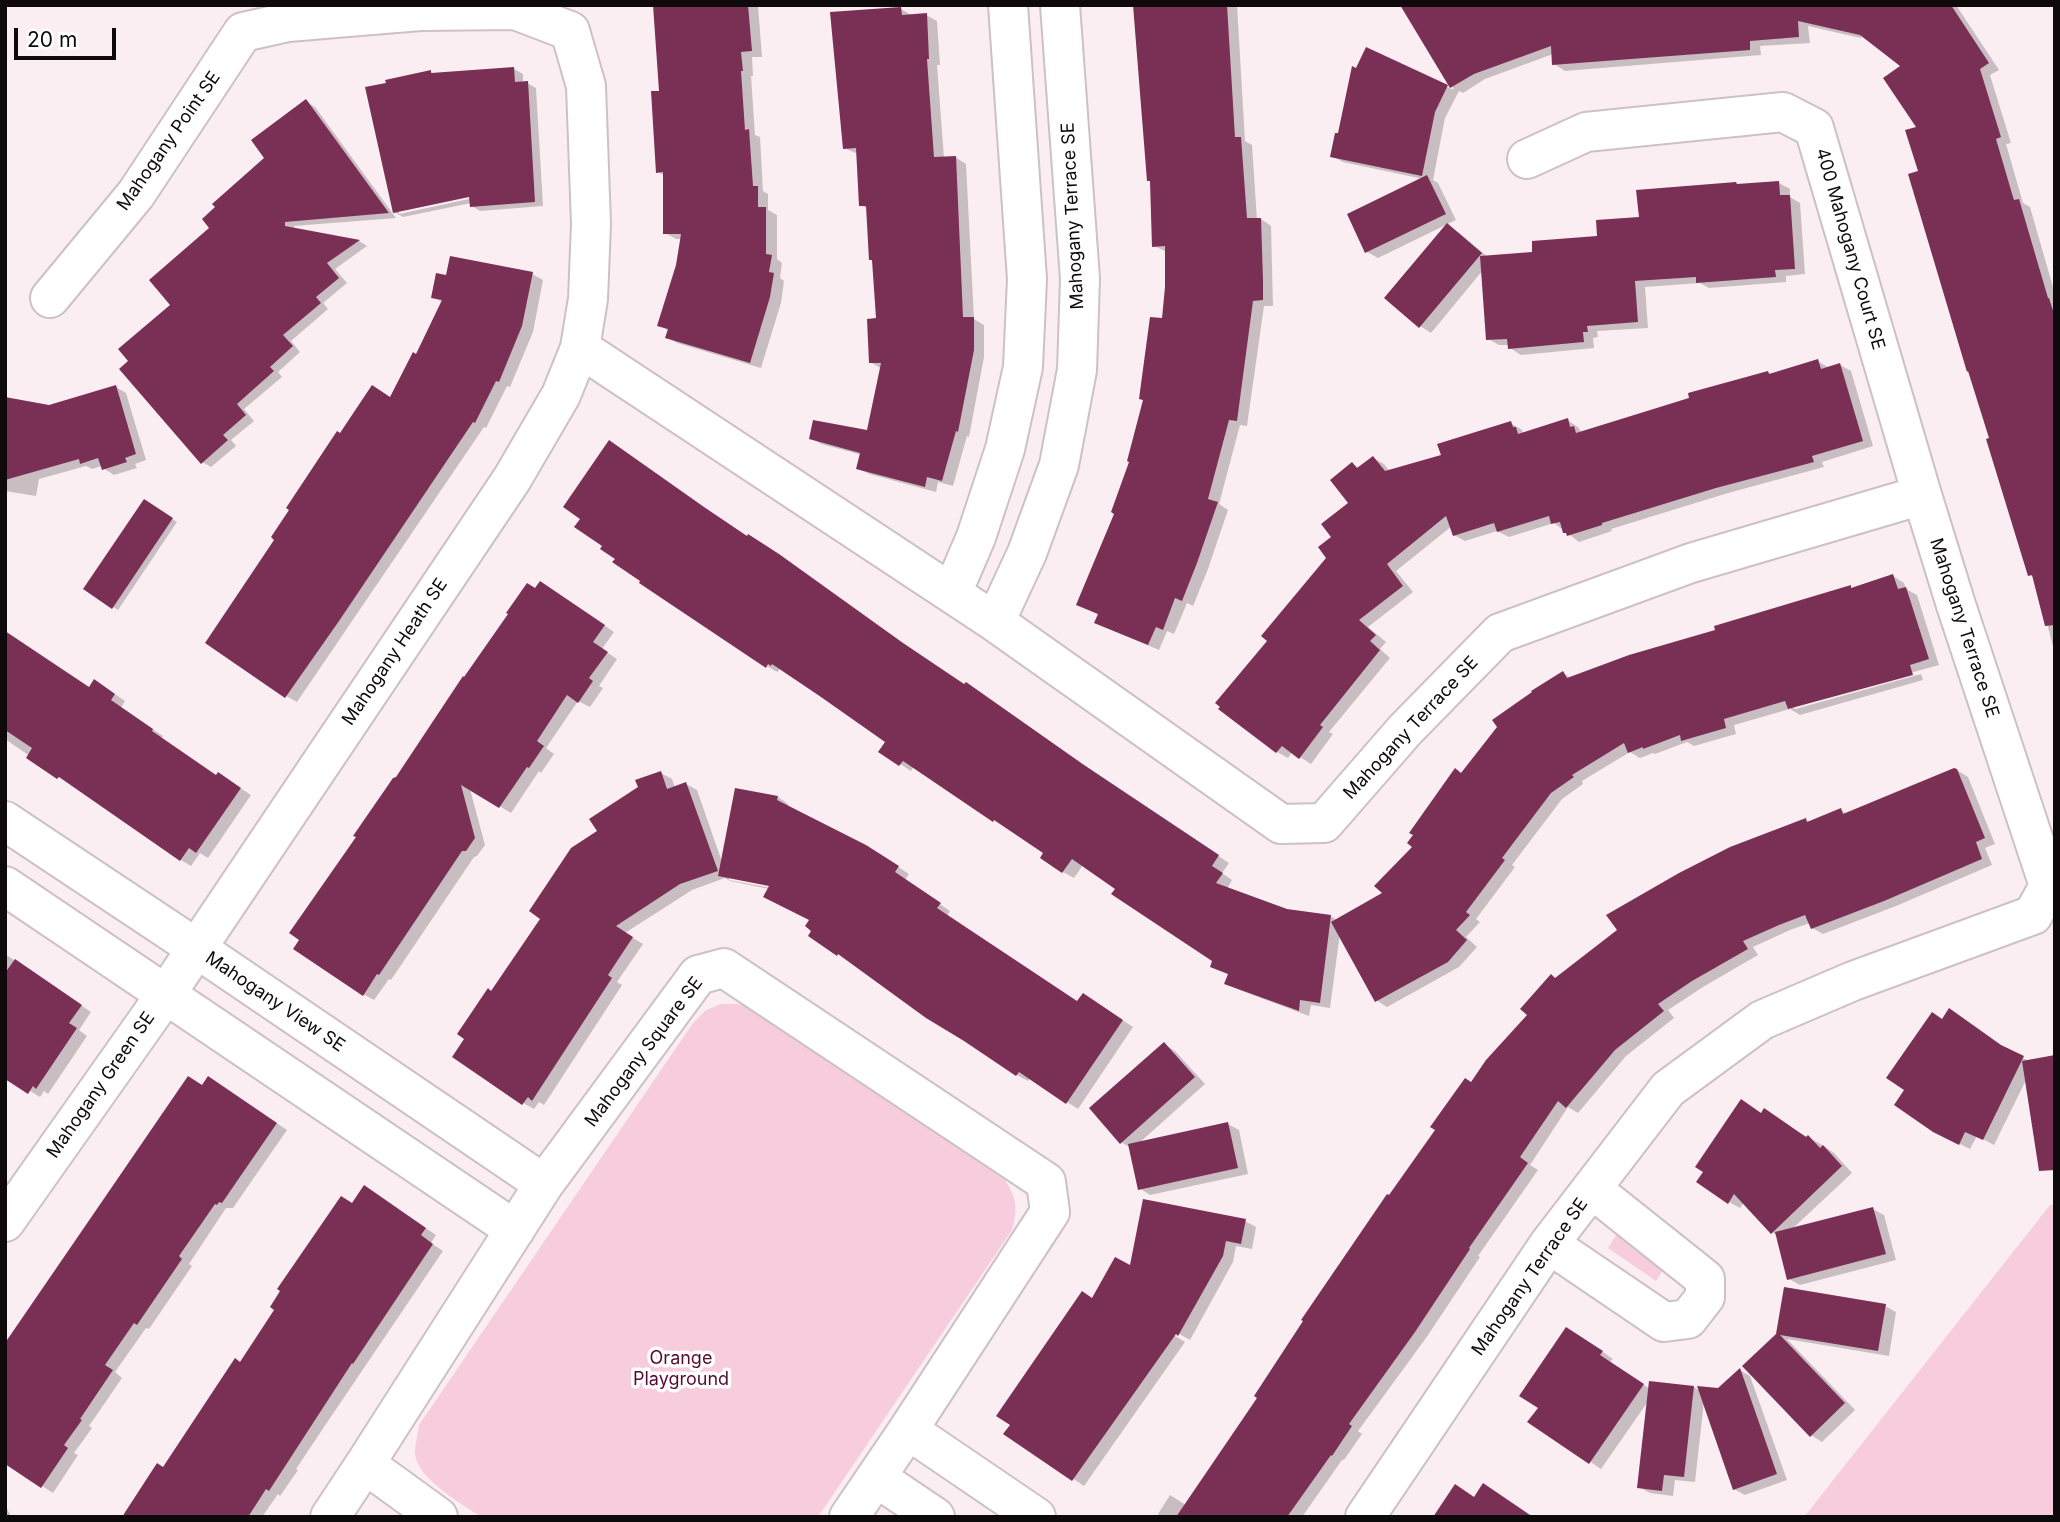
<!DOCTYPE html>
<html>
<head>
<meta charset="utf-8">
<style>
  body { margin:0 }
  #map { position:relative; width:2060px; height:1522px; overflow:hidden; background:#fbeef3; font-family:Inter,sans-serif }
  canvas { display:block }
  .frame { position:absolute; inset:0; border:7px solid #0e0a0c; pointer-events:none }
  .scale { position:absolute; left:14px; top:28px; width:102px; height:32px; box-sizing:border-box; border:4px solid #0e0a0c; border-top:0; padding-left:9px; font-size:21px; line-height:24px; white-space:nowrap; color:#0e0a0c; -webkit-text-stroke:5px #fff; paint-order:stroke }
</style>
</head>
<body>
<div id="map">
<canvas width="2060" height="1522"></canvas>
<div class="frame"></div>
<div class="scale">20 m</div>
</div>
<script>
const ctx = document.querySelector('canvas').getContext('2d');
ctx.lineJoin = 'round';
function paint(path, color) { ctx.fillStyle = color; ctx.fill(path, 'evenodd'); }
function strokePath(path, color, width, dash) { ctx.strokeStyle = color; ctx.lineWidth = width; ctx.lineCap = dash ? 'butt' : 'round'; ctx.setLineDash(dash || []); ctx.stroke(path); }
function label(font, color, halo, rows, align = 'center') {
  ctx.font = font + ' Inter,sans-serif'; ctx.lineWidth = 7; ctx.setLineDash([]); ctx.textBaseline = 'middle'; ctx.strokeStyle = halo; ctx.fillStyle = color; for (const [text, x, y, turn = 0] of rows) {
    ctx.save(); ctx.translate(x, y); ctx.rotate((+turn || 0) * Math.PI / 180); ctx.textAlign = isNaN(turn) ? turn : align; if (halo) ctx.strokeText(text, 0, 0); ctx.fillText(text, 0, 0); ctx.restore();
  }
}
paint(new Path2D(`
  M720 1004H737L749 1006 1005 1180C1017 1199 1018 1208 1012 1230L818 1517H481C462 1504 416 1478 415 1453 415 1444 418 1434 419 1425L693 1023 705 1011Z
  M2055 1204V1517H1804L2050 1205Z
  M1617 1234 1665 1267 1656 1281 1608 1248Z`), '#f7cdde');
paint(new Path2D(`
  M655 5H758L762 57H752L753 76H751L755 135 760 137 763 191 768 194V210L777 215V259L782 263 780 278 784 281 781 303 761 368 677 343 667 337 669 331 659 325 677 266 681 239H676L665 233V176L658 172 661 92Z
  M1135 5H1237L1245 141 1252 145 1257 220 1261 219 1271 226 1273 306H1264L1247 426 1240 425 1219 504 1228 510 1208 569 1193 606 1187 603 1174 634 1167 631 1159 650 1107 628 1096 622 1099 615 1078 604 1116 513 1131 461 1163 320 1167 287V252L1154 246 1152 182Z
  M1956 5 1999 70 1990 75 2011 143 2006 144 2023 203 2030 207 2055 294V654L2035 578 2030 575 1991 439 1920 172 1919 128 1903 66 1862 34 1861 38 1808 26 1810 43 1760 46 1761 55 1565 71 1554 64 1553 54 1485 79 1463 93 1459 91 1445 118 1433 180 1438 183 1456 220 1378 258 1367 252 1423 179 1343 162 1332 156 1447 87 1454 90 1404 8Z
  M901 9 911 15H926L937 21 940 65H937L944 158 955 157 966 164 974 319 984 325V357L969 437 967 436 953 486 938 482 936 492 869 474 858 468 862 455 821 444 811 438 868 432 882 369 870 362 878 320 868 209 861 205 858 154 844 148Z
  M514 69 523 74V83H527L536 88 543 206 480 211 472 206 471 203 403 217 394 212 431 72 435 75ZM477 194 478 197 399 214V210Z
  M306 102 315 107 396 218 294 226V229L359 241 367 246 335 269 347 283 323 303 328 309 291 341 300 352 278 372 282 377 244 409 254 421 231 440 236 446 211 467 202 462 130 361 173 305 212 228 266 158Z
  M1779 183 1790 189V197L1800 203 1805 274 1786 276V282L1709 288 1700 283 1645 287 1648 328 1597 331 1598 337 1593 338 1594 348 1521 355 1510 348 1509 345H1499L1488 339 1483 270 1431 333 1420 326 1447 226 1458 232 1488 257 1534 253 1599 238 1640 218 1739 185Z
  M532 274 543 280 533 332 510 387 507 386 486 428 484 427 297 702 286 696 276 539 340 435 391 399 417 356 442 302 433 297 448 277Z
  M1817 361 1828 367 1840 365 1851 371 1873 446 1822 462 1824 467 1728 493 1611 529 1612 531 1579 542 1554 523 1509 537 1497 531 1465 541 1454 535 1452 526 1396 571 1413 592 1368 627 1386 642 1380 649 1390 658 1329 732 1333 734 1311 764 1292 752 1288 758 1277 752 1270 641 1328 558 1333 537 1350 503 1352 464 1359 468 1373 458 1384 464 1390 472 1443 456 1510 423 1521 429 1524 434 1567 420 1578 427 1582 433 1768 372 1772 375Z
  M116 387 126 393 146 460 135 464 137 468 114 475 103 468 102 466 92 469 86 466 39 479 36 496 5 491V399L50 406Z
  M144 501 177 522 118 610 113 607Z
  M715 516 1229 863 1222 873 1232 880 1227 889 1286 911 1330 916 1337 920 1385 894 1462 774 1563 673 1571 678 1850 587 1854 589 1893 576 1904 583 1906 589 1917 595 1939 665 1792 706 1795 709 1921 674 1923 680 1800 715 1790 709 1734 725 1736 734 1694 746 1687 742 1655 754 1653 753 1640 758 1630 752 1582 781 1583 784 1562 799 1512 865 1515 867 1476 919 1480 922 1466 937 1477 947 1459 967 1387 1007 1376 1000 1340 933 1330 1008 1311 1005 1309 1016 1237 989 1227 983 1230 975 1212 966 1214 960 1117 888 1083 865 1074 878 1063 872 1043 858 1046 853 914 766 911 771 881 752 888 741 780 669 777 672 767 666Z
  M551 589 614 632 602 649 617 659 599 686 603 688 590 707 578 701 546 748 554 754 541 773 539 771 511 813 470 789 485 845 477 856 474 857 391 980 389 979 374 1000 363 994 397 778 536 590Z
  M5 631 90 689 106 688 125 701 121 708 163 736 162 738 217 777 228 780 251 795 208 858 200 853 191 866 181 860 5 739Z
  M1957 770 1968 777 1995 844 1985 848 1992 865 1896 906 1823 934 1812 928 1810 923 1790 930 1753 947 1758 955 1703 987 1668 1010 1674 1018 1626 1056 1578 1113 1568 1107 1530 1165 1538 1170 1478 1256 1480 1257 1426 1338 1358 1431 1362 1434 1344 1460H1342L1302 1517H1162L1158 1514 1170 1495 1186 1505 1390 1198 1472 1084 1529 1015 1556 979 1805 820 1810 822 1841 810 1847 814Z
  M661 773 672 779 675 788 686 784 697 790 722 862 736 790 778 797 788 804V807L877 853 909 874 905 880 950 911 947 916 1078 1003 1094 1001 1133 1027 1078 1109 1030 1078 1028 1081 1017 1075 838 954 814 931 811 920 769 889 730 881 725 878 692 890 625 933 643 944 617 982 622 985 544 1105 539 1102 534 1109 523 1103 492 993 600 831ZM729 876 778 886 777 889 729 880Z
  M5 954 91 1012 79 1030 87 1036 48 1094 44 1091 40 1097 5 1075Z
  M1943 1020 2029 1061 2027 1078 1994 1145 1977 1136 1970 1149 1946 1137Z
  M1164 1044 1175 1051 1205 1084 1138 1144 1228 1124 1239 1130 1248 1174 1150 1195 1139 1188 1131 1148 1121 1142Z
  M219 1085 287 1130 233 1208H226L189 1264 192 1266 149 1329 146 1328 115 1372 122 1378 89 1426 92 1428 74 1453 78 1455 53 1493 5 1462 203 1087Z
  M1762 1114 1819 1143 1834 1153 1852 1173 1791 1230 1873 1209 1884 1215 1896 1260 1800 1285 1789 1279 1778 1236 1772 1232 1744 1202 1740 1208 1729 1202Z
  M375 1194 436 1235 431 1243 443 1251 322 1430 296 1469 298 1470 280 1496 278 1494 262 1517H132L125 1512 158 1466 163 1469 241 1364 353 1204Z
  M1245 1221 1256 1227 1252 1249 1236 1246 1233 1262 1190 1340 1172 1330 1170 1333 1185 1342 1084 1486 1006 1434 1093 1299 1131 1268Z
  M1885 1306 1896 1312 1889 1356 1787 1339 1855 1410 1822 1442 1811 1435 1777 1335Z
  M1578 1335 1613 1359 1610 1362 1650 1389 1694 1387 1700 1391 1719 1390 1740 1370 1750 1376 1787 1480 1745 1495 1734 1489 1704 1401 1695 1482 1675 1480 1673 1496 1650 1493 1639 1487 1649 1400 1601 1469 1530 1421 1541 1408Z
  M5 1504 11 1517H5Z`), '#0003');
paint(new Path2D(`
  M653 5H748L752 51 741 52 743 71H741L745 130 749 129 753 186H758V207H766V254L772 255 769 272 774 273 770 297 750 363 665 338 668 329 657 326 676 265 681 234H663V172L656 173 651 91H659Z
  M1133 5H1227L1235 137H1241L1247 218H1261L1263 280V300L1253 301 1237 421 1229 420 1208 499 1218 502 1197 563 1182 601 1175 598 1163 630 1156 627 1148 645 1094 623 1098 614 1076 605 1114 514 1111 512 1129 462 1127 461 1143 400 1139 399 1150 317 1162 318 1165 287V246L1152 247 1150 181H1147Z
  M1400 5H1951L1989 63 1980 69 2001 137 1996 139 2013 197 2014 200 2019 199 2048 298H2049L2055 317V625L2045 626 2032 575 2028 576 1986 439 1989 438 1968 371 1967 372 1908 174 1918 171 1905 130 1916 127 1883 78 1900 66 1860 35 1798 21 1799 37 1750 41V50L1552 65 1551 46 1474 74 1450 88Z
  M901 7 902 15 927 13 929 59H927L934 157 956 156 963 317H974V350L958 432 956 431 942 481 927 477 925 487 856 469 860 453 809 439 813 420 867 430 881 363H869L867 319 876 318 872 260H869L866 206H859L856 148 843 149 830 12Z
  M1366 47 1448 85 1435 112 1422 176 1330 157 1335 133H1338L1352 66 1356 68Z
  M514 67 515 82 528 81 535 202 470 207 469 197 393 213 365 87 386 83 385 80 431 70V73Z
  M306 99 389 213 285 222V226L360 240 327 263 339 278 316 297 321 303 283 335 293 346 270 367 274 371 237 404 246 415 223 435 228 440 201 464 119 369 128 361 118 349 170 305 149 280 209 228 202 219 215 207 212 204 264 158 251 140Z
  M1427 175 1446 214 1365 253 1347 214Z
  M1779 181 1780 195H1790L1795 269 1775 270 1776 277 1696 283V277L1635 281 1638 322 1587 326 1588 332H1583L1584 342 1508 349 1507 339 1486 340 1480 256 1532 252V241L1597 236 1596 220 1639 217 1636 190 1736 182 1737 184Z
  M1447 223 1482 253 1419 328 1384 298Z
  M450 256 533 272 522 326 499 382 496 381 475 423 473 422 339 621 285 698 205 643 274 540 271 537 289 510 286 508 337 431 340 433 372 385 390 397 413 352 416 354 442 300 431 298 436 273 446 275Z
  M1818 359 1821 369 1840 363 1863 441 1812 456 1814 462 1716 488 1602 523V525L1567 536 1566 533H1563L1560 522 1551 524 1549 516 1497 532 1494 523 1453 536 1446 516 1387 564 1403 586 1359 620 1376 635 1370 641 1380 650 1320 725 1323 727 1299 759 1282 746 1276 753 1218 709 1220 707 1215 703 1267 641 1261 636 1326 558 1318 547 1331 537 1321 524 1348 503 1330 480 1352 462 1357 468 1373 456 1385 471 1441 455 1437 444 1511 421 1513 427H1516L1518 434 1568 418 1570 427 1574 426 1576 433 1689 398 1688 393 1768 371 1769 374Z
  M116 385 136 454 125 458 127 462 102 470 98 458 80 464 79 459 5 480V397L49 405Z
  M609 440 704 507 747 536 748 534 779 554 903 643 964 684 966 682 1084 765 1219 855 1212 866 1223 873 1216 883 1287 909 1331 915 1320 1003 1300 1000 1299 1011 1224 984 1228 974 1210 967 1212 961 1111 894 1115 889 1072 859 1062 873 1040 858 1043 853 994 820 993 822 903 761 899 766 878 752 885 742 821 697 772 664 771 666 768 664 766 668 639 583 640 581 612 562 615 559 600 549 602 546 574 527 580 519 563 507Z
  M144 499 173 518 112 609 83 589Z
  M1893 574 1898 589 1906 587 1929 659 1910 665 1913 675 1788 709 1785 701 1724 719 1726 728 1681 741 1680 735 1643 749V747L1628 753 1624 743 1572 775 1574 777 1551 793 1502 858 1505 860 1466 912 1470 915 1456 930 1467 940 1448 962 1375 1002 1331 922 1382 893 1374 886 1412 847 1407 843 1413 835 1409 833 1455 768 1461 773 1497 727 1492 720 1532 692 1531 691 1563 671 1567 678 1629 655 1715 630 1714 626 1851 585V588Z
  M540 581 605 625 593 642 608 652 589 678 593 681 578 703 567 695 537 741 544 746 529 768 527 767 499 808 461 785 475 838 466 851H462L379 975 377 974 363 996 293 949 299 940 289 933 356 837 353 836 393 778 396 777 463 676 464 677 508 614 506 613 527 583 535 588Z
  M5 631 89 687 94 679 115 694 111 700 153 729 152 731 216 775 218 772 241 788 196 853 189 848 180 861 59 777 57 779 26 758 32 748 5 730Z
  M1954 768 1957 769 1985 838 1976 842 1982 859 1884 901 1811 929 1805 915 1779 925 1743 941 1748 949 1692 981 1658 1004 1664 1011 1615 1050 1566 1108 1558 1101 1520 1157 1528 1163 1469 1248 1470 1249 1415 1332 1349 1424 1352 1426 1332 1456 1331 1455 1287 1517H1176L1257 1398 1254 1396 1303 1321 1301 1320 1387 1194 1389 1195 1435 1130 1430 1127 1465 1078 1471 1082 1486 1060 1527 1015 1520 1009 1551 974 1555 978 1617 930 1606 915 1679 873 1730 847 1806 818 1807 822 1841 808 1843 814Z
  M661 771 667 789 686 782 718 871 680 884 616 926 633 937 608 975 612 978 532 1101 528 1097 522 1105 452 1057 464 1039 457 1034 488 988 491 991 540 919 529 911 571 848 597 831 589 819 638 787 635 780Z
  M735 788 778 796 777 800 866 845 899 866 895 872 941 903 937 908 1077 1001 1083 993 1123 1020 1066 1104 1019 1072 1016 1076 964 1041 926 1018 838 954 837 956 808 936 811 931 805 926 809 920 763 897 769 886 718 876Z
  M15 959 82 1005 69 1023 77 1028 36 1089 33 1086 28 1094 5 1079V973Z
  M1949 1008 2001 1045 2024 1056 1983 1140 1965 1132 1959 1145 1933 1132 1894 1105 1904 1090 1886 1078 1932 1012 1942 1019Z
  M1164 1042 1195 1077 1120 1144 1089 1108Z
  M2055 1055V1170L2039 1171 2022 1061Z
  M188 1076 202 1085 208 1076 277 1123 222 1203 219 1202 217 1205 215 1204 179 1256 182 1259 137 1325 134 1323 105 1365 113 1370 80 1419 82 1420 64 1445 68 1448 41 1488 5 1464V1343Z
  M1741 1099 1761 1113 1764 1108 1806 1137 1808 1135 1820 1148 1823 1145 1842 1166 1771 1234 1734 1194 1728 1204 1696 1182 1703 1172 1695 1167Z
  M1228 1122 1238 1168 1138 1190 1128 1144Z
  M364 1185 426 1228 421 1235 433 1244 353 1364 352 1363 269 1491 266 1489 248 1517H122L157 1463 163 1467 235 1358 240 1362 274 1310 270 1307 280 1291 277 1289 341 1196 352 1203Z
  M1143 1199 1246 1219 1241 1244 1226 1241 1223 1256 1178 1336 1176 1334 1072 1481 1003 1434 1010 1425 996 1416 1082 1291 1092 1298 1115 1257 1130 1265Z
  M1873 1207 1886 1254 1787 1280 1775 1232Z
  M1784 1287 1886 1304 1878 1351 1780 1335 1845 1403 1810 1437 1742 1366 1776 1334Z
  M1566 1327 1603 1351 1600 1355 1644 1384 1589 1464 1527 1422 1538 1408 1519 1396Z
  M1740 1368 1777 1474 1733 1490 1697 1386 1718 1388Z
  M1649 1381 1694 1386 1684 1477 1664 1475 1662 1491 1637 1488Z
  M1483 1483 1533 1517H1433L1455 1484 1474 1497Z`), '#7a3055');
const minor = new Path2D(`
  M1527 159 1586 132 1783 112 1814 128 1922 495
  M580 348 995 622 1281 824 1324 823 1405 730 1500 633 1691 563 1922 495 1956 605 2049 886 2033 915 1853 981 1762 1020 1668 1089 1549 1244 1365 1517
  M952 593 976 537 1005 449 1023 367 1027 279 1008 5
  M995 622 1027 553 1059 465 1077 370 1080 279 1060 5
  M5 821 196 948 544 1184
  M5 886 515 1230
  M5 1222 166 994 512 479 561 395 580 348 588 299 591 224 586 86 570 31 515 10 420 11 288 22 243 32 136 194 50 298
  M1549 1244 1664 1322 1688 1319 1705 1297V1279L1592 1189
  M908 1430 1036 1517
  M877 1478 935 1517
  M330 1517 365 1464
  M438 1517 365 1464 544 1184 698 975 724 968 1046 1182 1050 1212 908 1430 849 1517`);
strokePath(minor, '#cdc1c6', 42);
strokePath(minor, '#fff', 38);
label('18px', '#0e0a0c', '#fff', [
  ["Mahogany Point SE",169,141,-55],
  ["Mahogany Terrace SE",1073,216,-93],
  ["400 Mahogany Court SE",1850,249,74],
  ["Mahogany Terrace SE",1964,628,72],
  ["Mahogany Heath SE",395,652,-56],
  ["Mahogany Terrace SE",1411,728,-47],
  ["Mahogany View SE",275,1002,34],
  ["Mahogany Square SE",644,1052,-53],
  ["Mahogany Green SE",101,1085,-55],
  ["Mahogany Terrace SE",1530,1277,-55]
]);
label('18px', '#560b36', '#fff', [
  ["Orange",681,1359],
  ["Playground",681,1380]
]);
</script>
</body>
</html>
